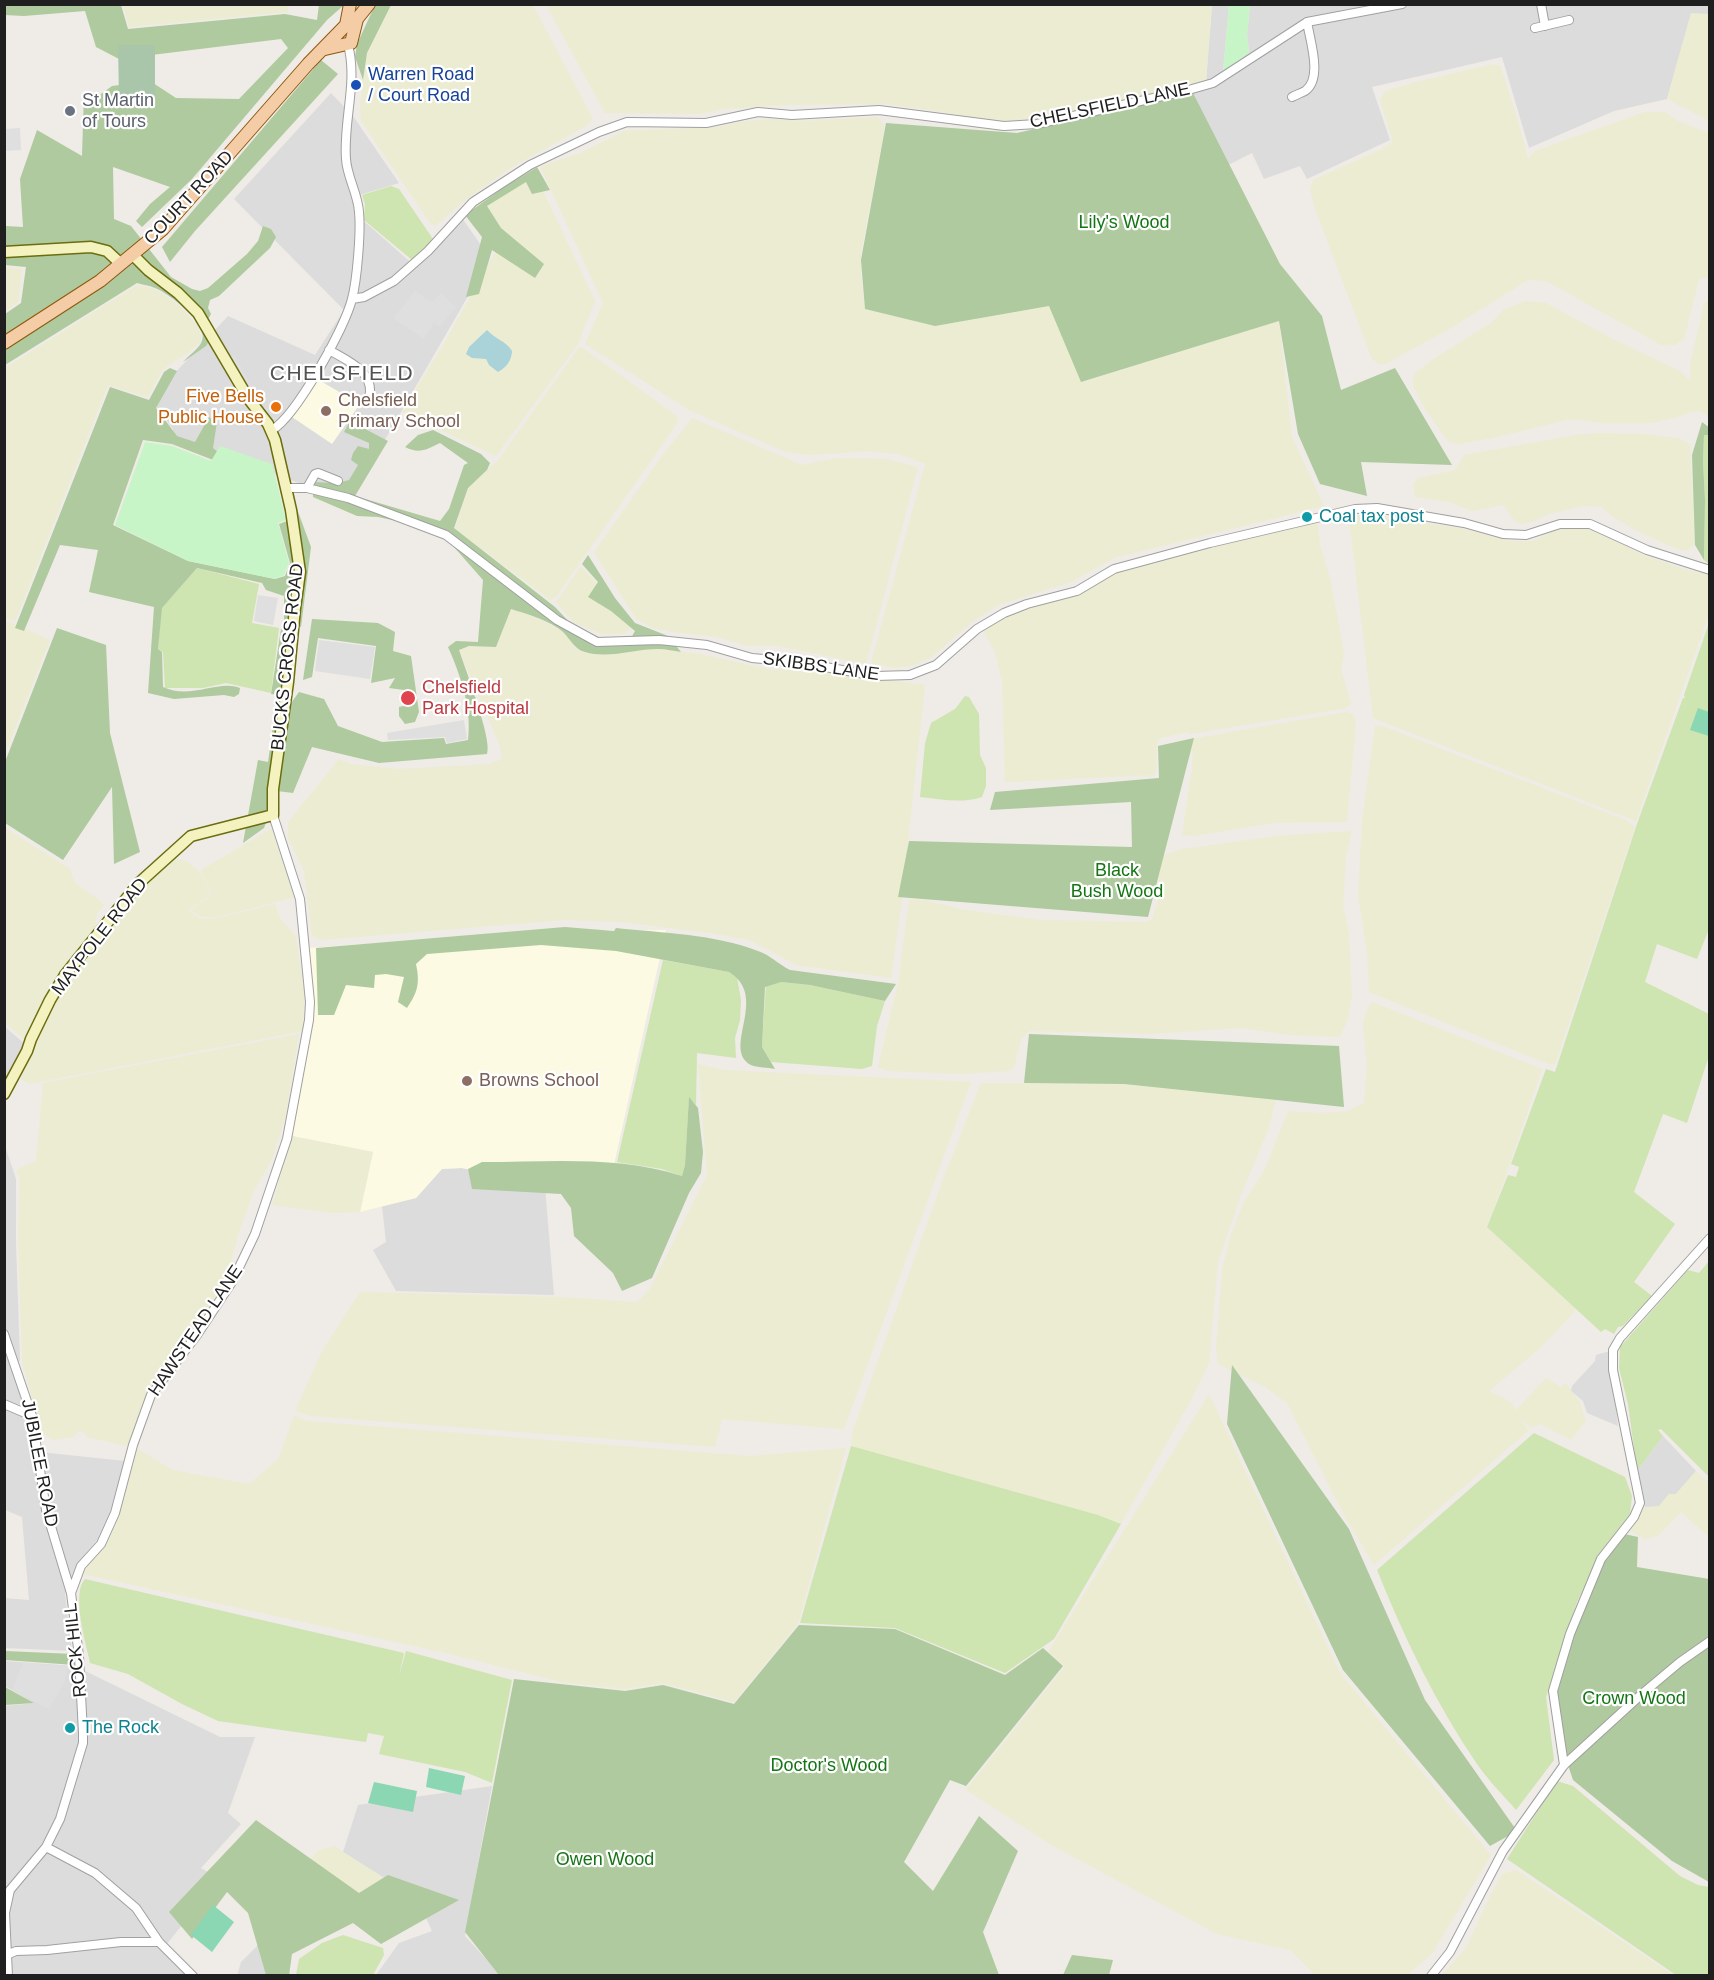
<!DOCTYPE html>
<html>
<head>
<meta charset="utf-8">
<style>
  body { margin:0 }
  #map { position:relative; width:1714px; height:1980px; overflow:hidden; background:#efebe6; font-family:Helvetica,sans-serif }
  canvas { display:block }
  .frame { position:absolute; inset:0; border:6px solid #1f1f1f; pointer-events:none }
</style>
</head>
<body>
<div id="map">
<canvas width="1714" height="1980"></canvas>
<div class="frame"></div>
</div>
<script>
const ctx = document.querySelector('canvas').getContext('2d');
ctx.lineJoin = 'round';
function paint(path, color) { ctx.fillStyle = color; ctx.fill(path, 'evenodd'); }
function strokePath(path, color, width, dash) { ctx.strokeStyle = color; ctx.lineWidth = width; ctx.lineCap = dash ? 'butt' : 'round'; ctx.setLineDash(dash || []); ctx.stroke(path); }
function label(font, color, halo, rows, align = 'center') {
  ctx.font = font + ' Helvetica,sans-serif'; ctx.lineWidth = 4.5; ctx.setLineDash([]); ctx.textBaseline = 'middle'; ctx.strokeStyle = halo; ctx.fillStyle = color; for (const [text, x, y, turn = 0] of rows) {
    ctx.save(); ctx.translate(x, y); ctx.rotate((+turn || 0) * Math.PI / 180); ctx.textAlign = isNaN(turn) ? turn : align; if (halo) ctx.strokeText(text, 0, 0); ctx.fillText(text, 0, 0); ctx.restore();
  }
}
paint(new Path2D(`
  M1212 5H1229L1223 72 1249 52 1247 35 1250 5H1709V14H1691L1667 99 1614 111 1529 148 1502 57 1372 87 1390 140 1307 179 1300 166 1264 179 1252 153 1222 168 1193 93 1206 82Z
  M331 93 353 116 399 183 353 197 355 220 365 222 416 267 462 218 490 258 349 502 173 436V429L156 406 172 376 228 316 315 355 344 310 234 199Z
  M5 1027 25 1044 5 1087Z
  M5 1146 16 1179V1244L20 1360 12 1369 28 1420 30 1451 125 1461 104 1532 77 1564 65 1594 72 1651 5 1648 4 1598 29 1600 22 1517 5 1510Z
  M462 1168 545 1187 554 1295 396 1291 373 1250 386 1242 382 1206 416 1198 442 1169Z
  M1610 1351 1612 1374 1618 1426 1587 1413 1583 1401 1571 1391 1572 1386 1595 1361 1596 1355Z
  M1663 1436 1696 1471 1676 1494H1669L1659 1507H1645L1637 1471Z
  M5 1661 75 1666 220 1737H255L228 1813 241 1824 201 1868 219 1879 162 1950 187 1975H5L4 1706 34 1703 5 1686Z
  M492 1786 465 1936 501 1975H376L399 1943 432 1931 414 1892 389 1881 343 1852 358 1805Z
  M260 1943 271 1975 237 1976 241 1962Z`), '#dddcdc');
paint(new Path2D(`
  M317 379 360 404 332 444 292 417Z
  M666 930 606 1201 462 1168 442 1169 416 1198 360 1212 373 1152 292 1136 312 1025 308 948 553 931Z`), '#fcfae2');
paint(new Path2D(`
  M391 4 533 5 593 119 586 126 512 167 468 198 435 226 430 223 361 121 360 105 367 53Z
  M288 5V12L129 27 123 5Z
  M546 5H1212L1206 82 1051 118 1011 123 985 122 943 112 886 104 784 105 724 109 699 114 605 113Z
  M1691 13 1709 14V121L1667 99Z
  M1489 65H1500L1517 117 1528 159 1535 151 1645 112H1665L1678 121 1709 133V277L1699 279 1684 339 1675 345H1661L1546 281 1528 280 1451 328 1396 358 1386 364H1379L1372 359 1315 209 1310 189 1313 180 1382 149 1393 142 1380 100 1385 91 1416 82Z
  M878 117 884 126 882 143 861 253V278L865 309 935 326 1050 306 1082 382 1279 321 1292 437 1324 506 1114 558 1071 582 1000 604 972 622 932 657 912 666 894 668 871 663 925 464 898 454 869 451 810 455 786 452 689 410 585 344 603 303 540 166 578 154 624 131 716 127 741 122 771 119 802 121Z
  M534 172 595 301 578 344 496 456 402 412 443 345 498 248 473 207Z
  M4 267 22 269 18 302 5 311Z
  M137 285 152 288 161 293 180 306 197 325 201 335 200 342 189 352 162 370 148 397 108 385 15 621 4 617 5 368Z
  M1709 299V417L1700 411 1691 412 1677 417 1652 423H1601L1581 420H1566L1493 438 1459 444 1449 442 1425 409 1413 386 1414 374 1435 358 1491 323 1503 310 1525 301 1546 303 1615 340 1680 371 1690 381V365L1704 304Z
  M580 346 677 416 678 422 556 597 550 600 455 529 468 488 499 459Z
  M692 418 802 465 837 458 885 459 918 467 866 664 777 646H747L717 637 673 632 653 628 636 619 594 552 662 456Z
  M1598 433 1643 434 1678 438 1690 444 1695 545 1686 551 1672 547 1637 531 1613 517 1601 507 1583 506 1549 514 1532 522 1520 524 1511 517 1504 505 1472 511 1449 502 1415 497 1413 485 1418 478 1455 470 1464 455 1575 435Z
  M1368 515 1460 528 1510 541H1533L1557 529H1594L1639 553 1686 570 1709 574V614L1636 821 1373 718 1349 518Z
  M1317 521 1320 545 1331 582 1337 614 1344 654 1341 669 1351 704 1346 708 1190 734 1188 732 1161 738 1157 741 1156 770 1154 775 1005 782 1002 681 995 652 984 632 985 629 999 620 1030 607 1070 596 1122 570Z
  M581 566 634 626 624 634H602L574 623 556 602Z
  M511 609 529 615 558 628 571 640 575 648 639 650 660 649 700 654 772 670 798 668 925 685 901 907 891 978 796 965 749 940 710 933 621 922 564 920 321 940 312 936 304 871 288 838V822L339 759 350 764 398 769 490 764 502 759 500 746 459 650 469 646 496 647Z
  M5 620 50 640 5 754Z
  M1346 712 1353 714 1356 722 1347 822 1274 823 1194 836 1182 835 1193 760 1191 739Z
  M1375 726H1382L1628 821 1635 827 1555 1064H1548L1369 992 1367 953 1358 894 1362 822Z
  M4 827 70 869 75 883 98 899 104 905 97 914 95 932 27 1042 5 1023Z
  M272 828 294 897 218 917H201L191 910 211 895 201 870Z
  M1352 831 1346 857 1343 906 1349 933 1352 994 1348 1019 1340 1037 1289 1035 1242 1028 1149 1034 1030 1031 1021 1039 1014 1068 1008 1071 960 1074 888 1071 878 1067 899 979 909 900H923L965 910 1041 920 1145 922 1152 919 1159 897V857L1183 849 1276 836Z
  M172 857 188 862 201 873 206 884 210 895 189 910 200 919 218 918 275 904 280 918 296 937 304 991 303 1031 29 1084 17 1077 53 1001 68 976 141 886Z
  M1372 1002 1542 1069 1492 1215 1486 1226 1575 1308 1571 1316 1539 1349 1489 1391 1511 1402 1516 1410 1546 1378 1561 1387 1566 1383 1580 1403 1586 1421 1571 1440 1540 1424 1530 1428 1521 1418 1528 1431 1374 1565 1345 1517 1287 1403 1265 1387 1218 1364 1216 1348 1222 1270 1230 1237 1244 1202 1265 1169 1288 1111 1318 1113 1349 1111 1364 1103 1367 1065 1363 1025 1366 1012Z
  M299 1034 286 1115 272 1159 253 1193 239 1232 222 1293 195 1334 149 1393 130 1447 87 1437 83 1431 77 1432 74 1437 53 1440 41 1432 22 1361 18 1242 20 1178 16 1170 36 1161 43 1083Z
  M698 1064 725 1070 971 1082 844 1429 722 1419 715 1447 311 1416 295 1411 322 1351 360 1292 560 1297 637 1302 649 1290 707 1175Z
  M981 1083 1124 1084 1276 1100 1268 1130 1241 1195 1218 1262 1209 1363 1191 1400 1121 1524 1098 1515 851 1447 852 1433 942 1182Z
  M292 1136 373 1152 360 1212 332 1213 272 1205Z
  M1209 1394 1340 1673 1491 1855 1432 1954 1407 1975H1315L1290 1950 1217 1934 1053 1846 966 1790 1065 1666 1048 1652Z
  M294 1416 308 1421 749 1456 846 1448 798 1624 734 1702 663 1683 625 1689 561 1682 446 1653 82 1574 112 1531 136 1448 173 1470 249 1484 278 1459Z
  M1696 1471 1709 1483V1537L1681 1512 1658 1536 1644 1539 1628 1530 1645 1507 1659 1506 1669 1494H1676Z
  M335 1846 343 1852 389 1881 360 1902 308 1862 319 1850Z
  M1516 1870 1605 1929 1673 1975H1442L1466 1948 1490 1896 1502 1874Z`), '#ececd3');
paint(new Path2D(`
  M391 186 399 189 433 239 412 260 364 220 365 204 362 195Z
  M1704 435H1709V564L1704 560 1705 500 1703 461Z
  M197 568 259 584 252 623 279 628 271 693 226 683 203 688H165L163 652 158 649 161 609Z
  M1709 623V929L1697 959 1657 944 1645 982 1709 1014V1056L1687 1123 1663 1114 1634 1192 1675 1224 1634 1282 1652 1296 1623 1326 1618 1327 1614 1334 1605 1329 1601 1332 1487 1227 1508 1175 1516 1177 1519 1167 1511 1164 1546 1069 1555 1072 1637 824 1683 698H1685L1684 695Z
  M965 696 969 697 979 714 980 755 986 768V786L982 797C962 804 940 799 920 797L925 743 931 723 955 709Z
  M663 960 729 972 737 977 741 1000 740 1020 735 1038 736 1058 697 1053 696 1105 689 1098 685 1165 682 1176 662 1169 617 1162Z
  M781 982 810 985 885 1001 877 1026 872 1066 862 1069 771 1062 762 1047 766 984Z
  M1709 1261V1477L1661 1429 1658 1430 1663 1436 1637 1471 1628 1404 1619 1368 1620 1347 1688 1270 1699 1273Z
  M1534 1433 1625 1477 1632 1496 1630 1514 1604 1548 1577 1602 1546 1697 1554 1760 1516 1810C1503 1795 1488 1780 1477 1764 1436 1704 1404 1637 1377 1570Z
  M851 1446 1098 1515 1121 1524 1054 1639 1005 1673 895 1628 800 1623Z
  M85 1579 404 1653 399 1676 406 1651 512 1680 492 1783 465 1772 379 1754 384 1736 368 1733 366 1742 218 1721 182 1704 128 1674 90 1663C86 1643 71 1594 85 1579Z
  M1557 1781 1573 1786 1680 1876 1698 1885 1709 1887V1975H1676L1507 1859Z
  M343 1935 383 1948 384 1955 373 1975H296L299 1959 322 1943Z`), '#cee4b1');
paint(new Path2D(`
  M5 5H121L128 29 285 14 317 20 319 5H344L327 20 192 179 142 227 136 221 150 204 170 187 113 167 114 219 131 226 171 277 192 289 200 291 208 288 247 254 258 241 263 226 271 229 276 237 270 248 219 296 210 300 208 308 211 314 206 323 211 338 206 346 183 362C188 356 199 349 202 341 210 325 169 293 155 288 149 285 143 285 137 283L5 365V314L21 303 26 267 5 265V226L23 227 20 179 37 130 82 156 84 93 101 94 112 86 150 81 176 98 239 99 288 48 281 39 119 59 96 47 85 11 24 16 5 15Z
  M375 5H391L367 53 363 80 355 57 357 44Z
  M321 60 338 74 195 231 170 262 162 247Z
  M1193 93 1280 264 1322 316 1341 390 1395 368 1452 465 1361 462 1367 496 1320 484 1298 434 1279 321 1081 382 1049 306 935 326 865 309 861 260 886 123 1017 133Z
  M537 167 550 190 532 194 526 182 487 206 501 228 544 264 535 278 492 250 479 294 466 297 482 237 465 215 503 188Z
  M170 368 177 371 156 408 177 436 195 442 209 417 217 422 213 448 224 457 213 460 172 444 143 440 113 525 188 561 275 579 285 576 290 563 279 524 287 521 297 509 311 547 301 627 284 623V596L266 590 262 583 197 568 162 608 158 649 162 652 163 687C191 700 219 679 240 688L239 694 234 697 224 695 174 699 148 693 154 607 89 592 98 550 60 545 24 631 15 628 110 387 149 400 164 372Z
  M350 421 388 441 355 496 440 521 449 509 464 465 468 463 440 443C426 450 419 454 405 447L418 435 433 430 481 454 490 463 487 470 468 488 454 528 555 607 573 626 601 638H631L635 631 611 611 588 597 598 582 582 564 588 555 615 598 635 623 668 636 681 652C674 651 666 649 658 649 634 649 609 659 585 652 573 649 569 635 558 628 544 619 527 614 511 609L496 647 469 646 459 650C465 668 493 741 487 754L379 763 312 747 293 793 277 791 264 828 243 843 258 760 268 762 275 711 286 710 299 692 324 699 338 726 382 742 444 738 446 744 468 740C472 709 461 676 448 647L456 641 478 642 483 580 439 530 378 517 357 516 313 497V482L338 483 349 480 358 465 351 460 353 453 358 446 369 449V443L344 432Z
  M1702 422 1710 428 1709 435H1704L1703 461 1705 500 1704 560 1695 545 1692 455Z
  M312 619 378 623 395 632 393 651 411 656 419 712 415 722 405 724 399 716V707L408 705 404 690 389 688 395 678 371 683 376 646 318 638 312 677 303 680Z
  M57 628 106 645 110 733 140 852 114 864 112 787 63 860 5 823V762Z
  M281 629 288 631 280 695 271 694Z
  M1194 738 1148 917 898 897 909 841 1132 847 1131 802 990 810 995 792 1159 778 1158 746Z
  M565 927 614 931 616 928C663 933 714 934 758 951 770 955 778 964 790 970L896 984 885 1001 810 985 781 982 765 987 762 1047 775 1069C768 1067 757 1068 751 1065 721 1049 770 997 729 972L616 951 541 945 427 954 416 964C420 983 418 992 407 1008L398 1002 404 977 386 974 375 975 374 988 346 985 334 1015H318L316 948Z
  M1029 1034 1339 1046 1344 1107 1124 1084 1024 1083Z
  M689 1097 698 1108 703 1152 701 1173 689 1193 652 1278 622 1291 613 1273 574 1236 571 1208 561 1194 472 1189 468 1169 482 1162C548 1162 618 1155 682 1176L685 1165Z
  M1232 1365 1349 1529 1425 1700 1517 1831 1490 1846 1343 1670 1227 1424Z
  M1624 1534 1638 1537 1637 1567 1709 1579V1882L1672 1861 1573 1780 1566 1759 1557 1694 1573 1635 1603 1560Z
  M799 1625 895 1629 1005 1675 1043 1648 1063 1666 966 1786 950 1780 904 1862 933 1891 979 1816 1018 1851 983 1932 999 1975H499L465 1932 514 1679 625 1691 663 1685 734 1704Z
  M5 1651 74 1654 75 1665 5 1660Z
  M5 1687 34 1703 5 1705Z
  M256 1820 359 1893 388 1875 459 1900 381 1944 353 1923 292 1954 289 1976 266 1975 248 1913 227 1892 192 1939 169 1912Z
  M1072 1955 1113 1960 1109 1975H1063Z`), '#afca9e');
paint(new Path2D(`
  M118 45H155V96L119 97Z`), '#a9c6ab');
paint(new Path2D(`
  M1229 5H1250L1247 35 1249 52 1223 73Z
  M145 442 172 446 211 461 220 446 272 464 286 520 278 523 289 563 284 575 275 579 188 561 115 525Z`), '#c7f5c7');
paint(new Path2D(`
  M1698 708 1709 712V736L1690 730Z
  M429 1768 465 1776 461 1795 426 1787Z
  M374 1782 417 1791 413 1812 368 1803Z
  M213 1905 234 1922 212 1952 191 1935Z`), '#8bd7b3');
paint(new Path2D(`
  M20 128 21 150 5 151V129Z
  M415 291 432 302 441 293 456 307 440 326 434 323 424 339 393 318Z
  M235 355 259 402 272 413 269 418 255 405 229 358Z
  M258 595 278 598 273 625 254 621Z
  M319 640 375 647 370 679 315 671Z
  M464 720 467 739 447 743 445 737 388 740 387 733Z
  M23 1663 68 1666 65 1681 49 1709 12 1690Z`), '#dfdfdf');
paint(new Path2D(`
  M487 330C495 339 506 341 512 351 512 360 506 368 498 372L489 365 486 359 472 358 466 354 469 347Z`), '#aad2d9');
const street = new Path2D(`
  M1541 4 1545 26
  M1535 28 1569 20
  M1292 97C1296 95 1301 93 1305 91 1323 79 1310 40 1307 22
  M352 299 364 297 394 281 428 251 473 202 530 165 599 132 627 122 706 123 758 112 792 115 879 110 1004 126 1037 124 1185 91 1213 83 1307 22 1402 4
  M329 350C350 362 378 373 368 402
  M272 430C296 416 345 328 352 299 357 280 361 232 359 212 358 194 347 177 346 159 343 121 358 82 348 45
  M286 488H307L348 498 446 535 557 620 597 642 659 640 707 645 752 658 797 662 876 676 910 675 936 665 977 629 1004 613 1027 604 1077 591 1114 569 1210 543 1355 509 1377 508 1464 523 1503 534 1526 535 1560 524H1590L1647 550 1710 570
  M307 488 315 474 318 473 338 481
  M4 1334 32 1416 46 1510 71 1593 79 1656 83 1733V1743L60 1819 46 1847 10 1890 5 1913 8 1976
  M4 1404 32 1416
  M71 1593 81 1566 101 1544 115 1513 133 1445 151 1395 197 1335 232 1282 255 1234 287 1139 309 1020 310 1002 300 899 273 815
  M1564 1765 1553 1691 1570 1634 1601 1559 1634 1517 1640 1503 1613 1370V1350L1620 1338 1710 1238
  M46 1847 95 1873 136 1908 159 1942 193 1976
  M4 1956 16 1951 47 1950 121 1942H159
  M1431 1976 1450 1952 1503 1851 1564 1765 1643 1693 1680 1662 1710 1641`);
const secondary = new Path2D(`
  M4 252 91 247 107 251 121 264
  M4 1094 27 1051 31 1039 50 1000 65 975 139 883 191 836 273 815V789L288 682 295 608 300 572 291 510 275 440 268 424 248 398 198 313 178 293 148 270 133 255`);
const primary = new Path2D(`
  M325 49 351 43 357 19 369 4
  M4 343 100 281 163 229 308 64 346 25 350 4`);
strokePath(street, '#a0a0a0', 10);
strokePath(secondary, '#6b6d0f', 13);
strokePath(primary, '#8d580d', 14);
strokePath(street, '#fff', 8);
strokePath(secondary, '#f4f2bf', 10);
strokePath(primary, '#f4cca6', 12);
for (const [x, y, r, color] of [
  [356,85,6,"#1a4fb4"],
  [70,111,6,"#6b7280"],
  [276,407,6,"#e8710a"],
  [326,411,6,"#8d6e63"],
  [1307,517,6,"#0f9aa8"],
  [408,698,8,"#e0444e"],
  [467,1081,6,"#8d6e63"],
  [70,1728,6,"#0f9aa8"]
]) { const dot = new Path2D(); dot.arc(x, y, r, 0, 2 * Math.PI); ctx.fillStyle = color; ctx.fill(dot); strokePath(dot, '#fff', 2); }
label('18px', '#164399', '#fff', [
  ["Warren Road",368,75],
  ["/ Court Road",368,96]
], 'left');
label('18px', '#5b616d', '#fff', [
  ["St Martin",82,101],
  ["of Tours",82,122]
], 'left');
label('18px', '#1f1f1f', '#fff', [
  ["CHELSFIELD LANE",1110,106,-12],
  ["COURT ROAD",189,198,-47],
  ["BUCKS CROSS ROAD",288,657,-84],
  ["SKIBBS LANE",821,667,8],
  ["MAYPOLE ROAD",100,937,-52],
  ["HAWSTEAD LANE",196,1331,-56],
  ["JUBILEE ROAD",39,1463,79],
  ["ROCK HILL",76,1650,-96]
]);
label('18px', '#157515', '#fff', [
  ["Lily's Wood",1124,223],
  ["Black",1117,871],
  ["Bush Wood",1117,892],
  ["Crown Wood",1634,1699],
  ["Doctor's Wood",829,1766],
  ["Owen Wood",605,1860]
]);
label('18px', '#c56008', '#fff', [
  ["Five Bells",264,397],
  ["Public House",264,418]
], 'right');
label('18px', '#785e54', '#fff', [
  ["Chelsfield",338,401],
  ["Primary School",338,422],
  ["Browns School",479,1081]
], 'left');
label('18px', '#0d838f', '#fff', [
  ["Coal tax post",1319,517],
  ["The Rock",82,1728]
], 'left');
label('18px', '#be3a42', '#fff', [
  ["Chelsfield",422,688],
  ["Park Hospital",422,709]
], 'left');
ctx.letterSpacing = '1.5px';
label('21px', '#525252', '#fff', [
  ["CHELSFIELD",342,374]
]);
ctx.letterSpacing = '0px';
</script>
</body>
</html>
